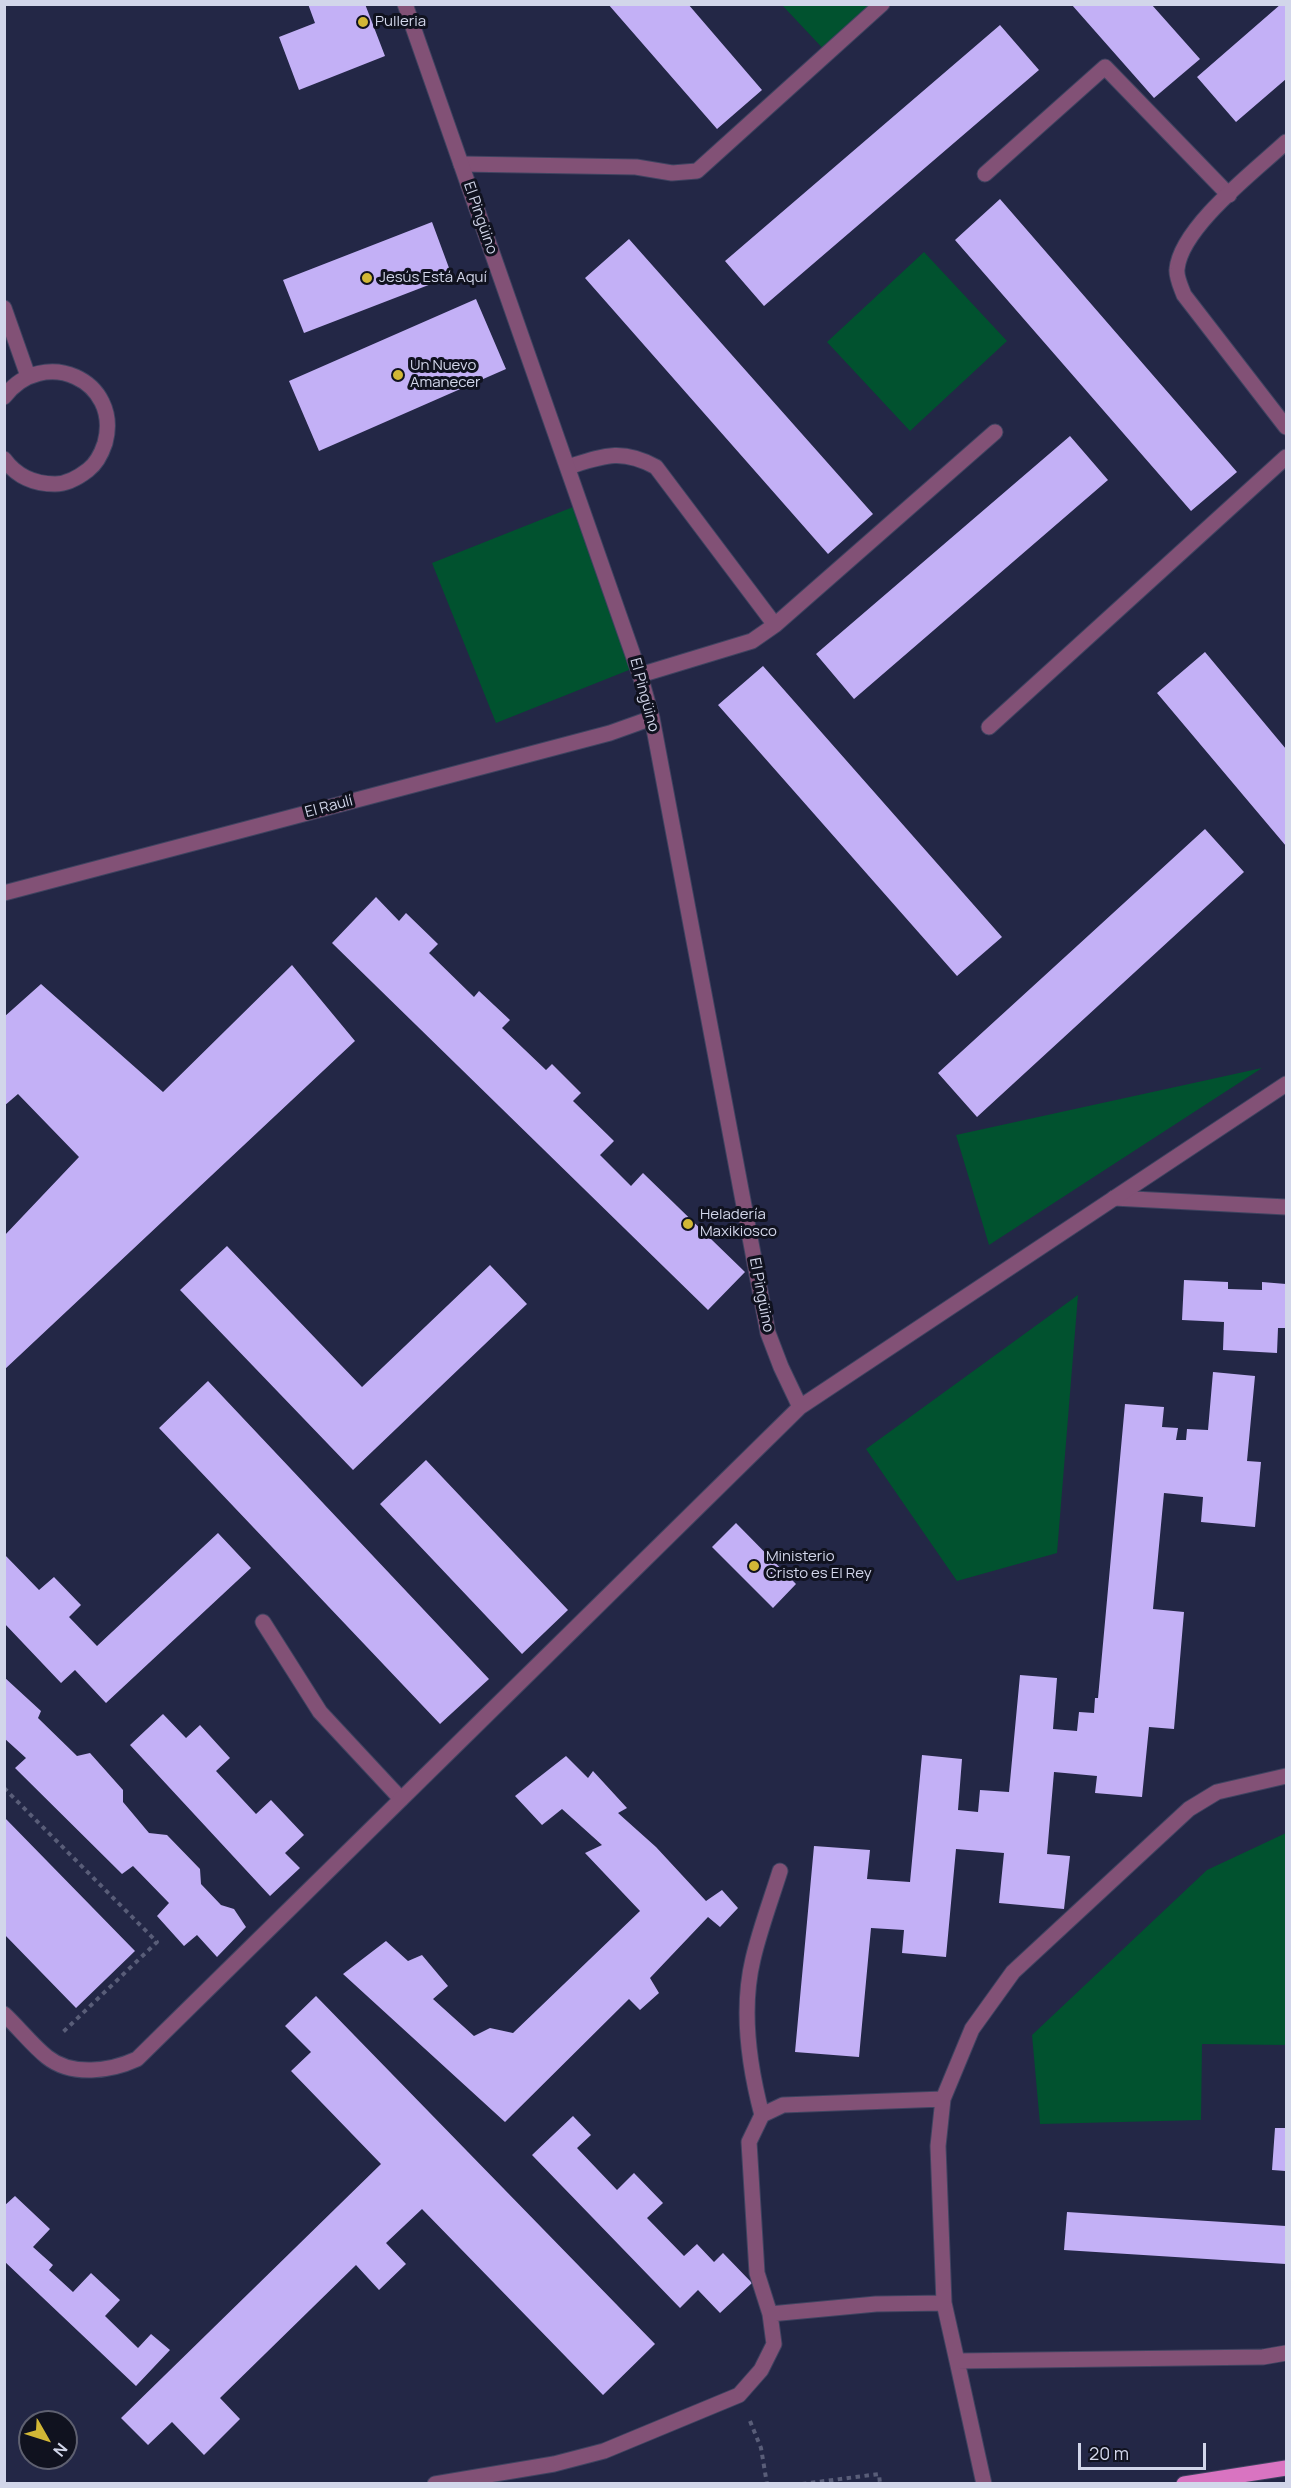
<!DOCTYPE html>
<html>
<head>
<meta charset="utf-8">
<style>
  body { margin:0 }
  #map { position:relative; width:1291px; height:2488px; overflow:hidden; background:#232746; font-family:Manrope,sans-serif }
  canvas { display:block }
  .frame { position:absolute; inset:0; border:6px solid #d2d6ea; pointer-events:none }
  .north { position:absolute; left:18px; top:2410px; width:60px; height:60px; box-sizing:border-box; background:#10121f; border:2px solid #5e6070; border-radius:50%; rotate:129deg; font-size:16px; font-weight:700; line-height:24px; text-align:center; color:#d2d6ea }
  .north::after { content:''; display:block; margin:auto; width:21px; height:27px; background:#d2b736; clip-path:polygon(50% 0,100% 100%,50% 72%,0 100%) }
  .scale { position:absolute; left:1078px; top:2443px; width:128px; height:27px; box-sizing:border-box; border:3px solid #d2d6ea; border-top:0; padding-left:8px; font-size:18px; line-height:21px; white-space:nowrap; color:#d2d6ea; -webkit-text-stroke:4px #10121f; paint-order:stroke }
</style>
</head>
<body>
<div id="map">
<canvas width="1291" height="2488"></canvas>
<div class="frame"></div>
<div class="north">N</div>
<div class="scale">20 m</div>
</div>
<script>
const ctx = document.querySelector('canvas').getContext('2d');
ctx.lineJoin = 'round';
function paint(path, color) { ctx.fillStyle = color; ctx.fill(path, 'evenodd'); }
function strokePath(path, color, width, dash) { ctx.strokeStyle = color; ctx.lineWidth = width; ctx.lineCap = dash ? 'butt' : 'round'; ctx.setLineDash(dash || []); ctx.stroke(path); }
function label(font, color, halo, rows, align = 'center') {
  ctx.font = font + ' Manrope,sans-serif'; ctx.lineWidth = 6; ctx.setLineDash([]); ctx.textBaseline = 'middle'; ctx.strokeStyle = halo; ctx.fillStyle = color; for (const [text, x, y, turn = 0] of rows) {
    ctx.save(); ctx.translate(x, y); ctx.rotate((+turn || 0) * Math.PI / 180); ctx.textAlign = isNaN(turn) ? turn : align; if (halo) ctx.strokeText(text, 0, 0); ctx.fillText(text, 0, 0); ctx.restore();
  }
}
paint(new Path2D(`
  M782 5H885L830 56Z
  M924 252 1007 341 910 431 827 342Z
  M573 507 634 668 496 723 432 563Z
  M1262 1068 989 1245 956 1135Z
  M1078 1295 1057 1553 957 1581 866 1449Z
  M1286 1833V2045L1202 2044 1201 2120 1040 2124 1032 2035 1207 1870Z`), '#01522f');
paint(new Path2D(`
  M308 4H365L385 56 299 90 279 37 315 23Z
  M608 4H688L762 90 717 129Z
  M1281 4H1286V79L1236 122 1197 77Z
  M1072 5H1152L1200 59 1154 98Z
  M1000 25 1039 70 764 306 725 261Z
  M1000 199 1237 472 1191 511 955 240Z
  M432 222 452 276 304 333 283 280Z
  M629 239 873 514 828 554 585 278Z
  M476 299 506 369 319 451 289 381Z
  M1070 436 1108 480 854 699 816 654Z
  M1205 652 1286 749V846L1157 693Z
  M763 666 1002 937 957 976 718 705Z
  M1205 829 1244 872 977 1117 938 1073Z
  M376 897 399 921 406 913 438 944 429 953 474 997 479 991 510 1020 502 1028 546 1070 552 1064 581 1093 573 1101 614 1141 600 1155 631 1186 643 1173 745 1272 708 1310 332 943Z
  M292 965 355 1041 4 1370V1236L79 1157 18 1094 4 1106V1017L41 984 163 1092Z
  M227 1246 362 1387 490 1265 527 1304 353 1470 180 1290Z
  M1184 1280 1228 1282V1289L1262 1290V1282L1286 1284V1328H1278L1277 1353 1223 1350 1224 1322 1182 1320Z
  M1213 1372 1255 1376 1247 1461 1261 1462 1255 1527 1201 1522 1203 1497 1164 1493 1153 1609 1184 1612 1174 1729 1149 1727 1142 1797 1095 1793 1097 1776 1054 1772 1047 1854 1070 1856 1064 1909 999 1903 1004 1853 956 1849 946 1957 902 1953 904 1930 871 1928 859 2057 795 2052 814 1846 870 1850 867 1879 910 1882 922 1755 962 1759 958 1810 978 1812 980 1790 1009 1792 1020 1675 1057 1678 1053 1729 1077 1731 1079 1712 1094 1713 1095 1698H1098L1125 1404 1164 1407 1162 1427 1178 1428 1176 1440H1186L1187 1429 1208 1430Z
  M208 1381 489 1679 440 1724 159 1428Z
  M426 1460 568 1610 522 1654 380 1504Z
  M736 1523 796 1584 773 1608 712 1547Z
  M218 1533 251 1568 106 1703 75 1670 61 1683 4 1623V1554L39 1590 54 1577 81 1605 69 1617 97 1646Z
  M4 1677 41 1711 38 1718 77 1756 90 1753 123 1790V1802L149 1833 167 1835 200 1869 201 1884 221 1905 234 1909 246 1927 217 1957 197 1935 184 1946 157 1916 169 1903 133 1866 122 1874 15 1768 26 1758 4 1738Z
  M163 1714 186 1738 200 1725 230 1758 216 1771 256 1814 271 1800 304 1835 285 1853 300 1868 270 1896 130 1745Z
  M566 1756 588 1778 593 1771 627 1808 618 1813 656 1847 706 1901 722 1890 738 1908 720 1927 708 1917 650 1978 659 1993 640 2010 629 1999 505 2122 343 1974 386 1941 408 1961 422 1955 448 1986 433 1999 474 2036 490 2028 513 2033 640 1911 585 1853 602 1845 562 1809 542 1825 515 1796Z
  M4 1817 135 1951 76 2008 4 1934Z
  M316 1996 655 2344 603 2395 422 2209 386 2243 406 2264 379 2290 356 2265 220 2398 240 2419 204 2455 172 2422 148 2445 121 2418 381 2164 291 2071 311 2052 285 2026Z
  M573 2116 591 2135 577 2148 617 2190 634 2173 663 2203 647 2218 684 2256 697 2244 714 2262 723 2253 752 2283 720 2313 698 2290 680 2308 532 2155Z
  M1275 2128H1286V2171L1272 2170Z
  M15 2196 50 2229 33 2247 53 2265 49 2270 73 2292 91 2273 120 2300 105 2316 138 2348 151 2334 170 2350 136 2386 4 2261V2206Z
  M1067 2212 1286 2226V2264L1064 2250Z`), '#c3b0f6');
const service = new Path2D(`
  M461 164 636 167 672 173 697 171 882 4
  M985 174 1105 67 1229 195
  M568 467C603 456 621 448 656 467L775 625
  M640 675 752 641 775 625 995 432
  M1114 1198 1286 1207
  M263 1622 320 1712 401 1799
  M762 2115C749 2066 741 2009 753 1959 760 1929 771 1900 780 1871`);
const minor = new Path2D(`
  M405 4 640 675 652 718 768 1333 781 1367 800 1407
  M1286 142C1256 170 1181 227 1177 269 1176 277 1181 287 1184 295L1286 427
  M4 308 28 376
  M4 397C43 345 122 380 105 443 102 452 96 464 88 470 79 477 68 484 55 484 34 484 17 477 4 459
  M989 727 1286 457
  M4 893 610 733 652 718
  M4 2014C19 2028 32 2045 47 2057 72 2077 111 2071 137 2059L800 1407 1286 1084
  M943 2099 972 2029 1013 1972 1189 1809 1217 1792 1286 1776
  M770 2314 876 2304 944 2303
  M957 2361 984 2484
  M435 2484 554 2464 604 2451 739 2395 761 2370 774 2344 770 2314 757 2273 749 2142 762 2115 783 2105 943 2099 938 2146 944 2303 957 2361 1263 2357 1286 2353`);
const primary = new Path2D(`
  M1184 2484 1286 2468`);
strokePath(service, '#3f4360', 17);
strokePath(minor, '#3f4360', 17);
strokePath(primary, '#3f4360', 17);
strokePath(new Path2D(`
  M4 1788 157 1942 62 2033
  M750 2421 761 2448 767 2484
  M802 2484 879 2474 880 2484`), '#595d78', 4, [4.5, 4.5]);
strokePath(service, '#825176', 15);
strokePath(minor, '#825176', 15);
strokePath(primary, '#d974c1', 15);
for (const [x, y, r, color] of [
  [363,22,6,"#d2b736"],
  [367,278,6,"#d2b736"],
  [398,375,6,"#d2b736"],
  [688,1224,6,"#d2b736"],
  [754,1566,6,"#d2b736"]
]) { const dot = new Path2D(); dot.arc(x, y, r, 0, 2 * Math.PI); ctx.fillStyle = color; ctx.fill(dot); strokePath(dot, '#10121f', 2); }
label('15px', '#d2d6ea', '#10121f', [
  ["Pulleria",375,22],
  ["Jesús Está Aquí",379,278],
  ["Un Nuevo",410,366],
  ["Amanecer",410,383],
  ["Heladería",700,1215],
  ["Maxikiosco",700,1232],
  ["Ministerio",766,1557],
  ["Cristo es El Rey",766,1574]
], 'left');
label('15px', '#d2d6ea', '#10121f', [
  ["El Pingüino",480,218,71],
  ["El Pingüino",644,695,75],
  ["El Raulí",329,807,-15],
  ["El Pingüino",761,1295,79]
]);
</script>
</body>
</html>
